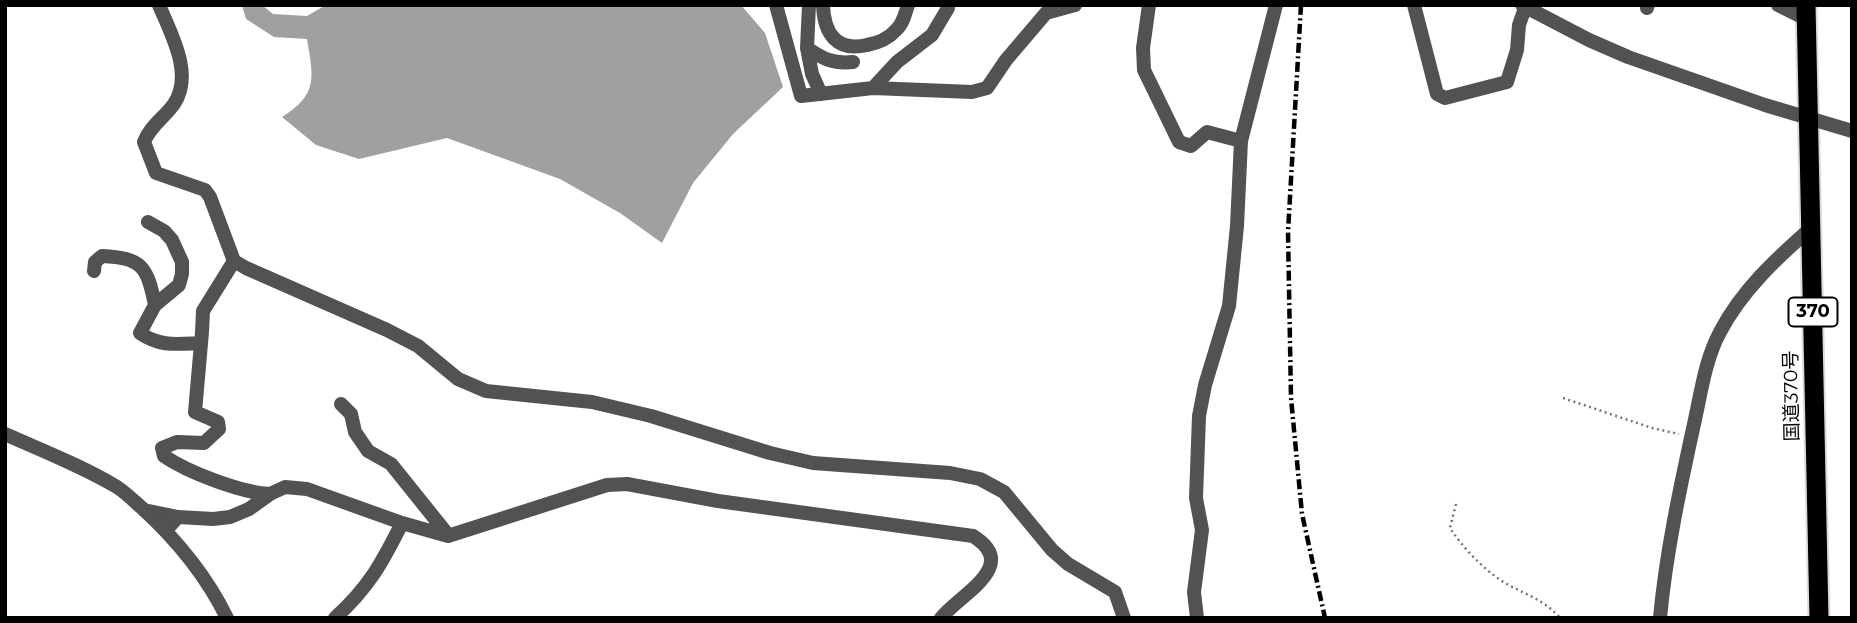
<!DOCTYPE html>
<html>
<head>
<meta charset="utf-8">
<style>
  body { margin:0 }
  #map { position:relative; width:1857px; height:623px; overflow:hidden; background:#fff; font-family:Montserrat,sans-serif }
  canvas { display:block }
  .frame { position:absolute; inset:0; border:7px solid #000; pointer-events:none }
</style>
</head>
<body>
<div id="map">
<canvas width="1857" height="623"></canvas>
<div class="frame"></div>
</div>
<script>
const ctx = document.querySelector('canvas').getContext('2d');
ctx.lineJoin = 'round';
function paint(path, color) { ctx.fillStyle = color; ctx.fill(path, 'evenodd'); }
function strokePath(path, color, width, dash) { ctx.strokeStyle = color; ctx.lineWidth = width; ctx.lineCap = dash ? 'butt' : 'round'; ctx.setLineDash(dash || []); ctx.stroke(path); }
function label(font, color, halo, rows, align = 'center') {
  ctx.font = font + ' Montserrat,"Noto Sans JP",sans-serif'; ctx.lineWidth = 5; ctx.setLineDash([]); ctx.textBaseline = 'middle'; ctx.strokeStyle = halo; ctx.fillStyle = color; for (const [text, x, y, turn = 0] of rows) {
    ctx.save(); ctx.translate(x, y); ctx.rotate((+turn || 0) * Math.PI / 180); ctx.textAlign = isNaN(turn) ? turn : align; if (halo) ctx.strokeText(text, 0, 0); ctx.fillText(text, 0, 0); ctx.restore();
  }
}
paint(new Path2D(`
  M242 5H262L273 14 307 16 326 5H741L765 33 783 87 733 134 693 183 662 243 620 213 560 179 447 138 359 159 316 145 282 117C319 94 313 77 307 39L274 37 246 19Z`), '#a0a0a0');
const trunk = new Path2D(`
  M1806 5 1819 618`);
strokePath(trunk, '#dbdbdb', 23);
strokePath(new Path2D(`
  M1563 398 1652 428 1679 434
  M1456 504 1450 528C1463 548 1484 570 1505 583 1524 594 1545 600 1560 618`), '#747474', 2.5, [2, 3.5]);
strokePath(new Path2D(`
  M159 5C171 34 194 74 174 104 164 118 150 126 144 142L156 173 205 190 210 197 234 261 246 268 387 330 418 346 458 379 486 391 592 402 651 416 770 453 813 463 950 473 980 479 1004 492 1052 550 1068 564 1115 592 1124 618
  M776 5 801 96 873 88 972 92 987 88 1006 60 1046 13 1075 5
  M809 5 807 48 812 74 821 94
  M823 5C824 34 837 52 867 45 878 43 889 38 896 30 903 24 905 14 908 5
  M1149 5 1143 48 1144 70 1179 142 1191 146 1207 132 1241 141
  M1414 5 1437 94 1445 98 1507 82 1517 50 1519 25 1525 8
  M1522 5 1589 40 1628 57 1765 105 1852 131
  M1778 5 1806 19
  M1647 8 1648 5
  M807 48C823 59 833 64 853 62
  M873 88 897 62 932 35 948 8
  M148 222 164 231 172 240 182 262V274L179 285 155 305 140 333C160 347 177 344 200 343
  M234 261 203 311 202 332 195 412 218 422 219 429 204 443 177 442 162 448 164 456C187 472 242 493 270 494
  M94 271 95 262 102 256C142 258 147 266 155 305
  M341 404 351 414 355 432 368 451 391 464 448 535
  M144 510 178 517
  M166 530 178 517 213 519 230 517 249 509 270 494 285 487 307 489 402 523 448 536 607 485 627 484 718 501 973 536C1021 566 960 594 941 618
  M335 618C369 587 382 563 402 523
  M1197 618 1194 592 1202 530 1196 498 1199 416 1205 385 1229 306 1237 226 1241 141 1276 5
  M1660 618C1666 553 1680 488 1694 424 1701 393 1705 360 1720 332 1742 290 1776 259 1811 228`), '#525252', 14);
strokePath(new Path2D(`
  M5 434C43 451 82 466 117 487 126 493 134 501 142 508 177 540 206 575 227 618`), '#525252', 14);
strokePath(trunk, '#000', 19);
strokePath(new Path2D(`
  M1301 5 1288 232 1291 398 1302 514 1325 618`), '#000', 4.5, [10, 3.5, 2, 3.5]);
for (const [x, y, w] of [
  [1813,312,49]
]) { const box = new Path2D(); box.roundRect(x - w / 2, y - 14.5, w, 29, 5); ctx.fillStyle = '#fff'; ctx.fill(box); strokePath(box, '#000', 2); }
label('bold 18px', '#000', null, [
  ["370",1813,312]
]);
label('19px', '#000', '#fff', [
  ["国道370号",1792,396,-91]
]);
</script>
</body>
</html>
